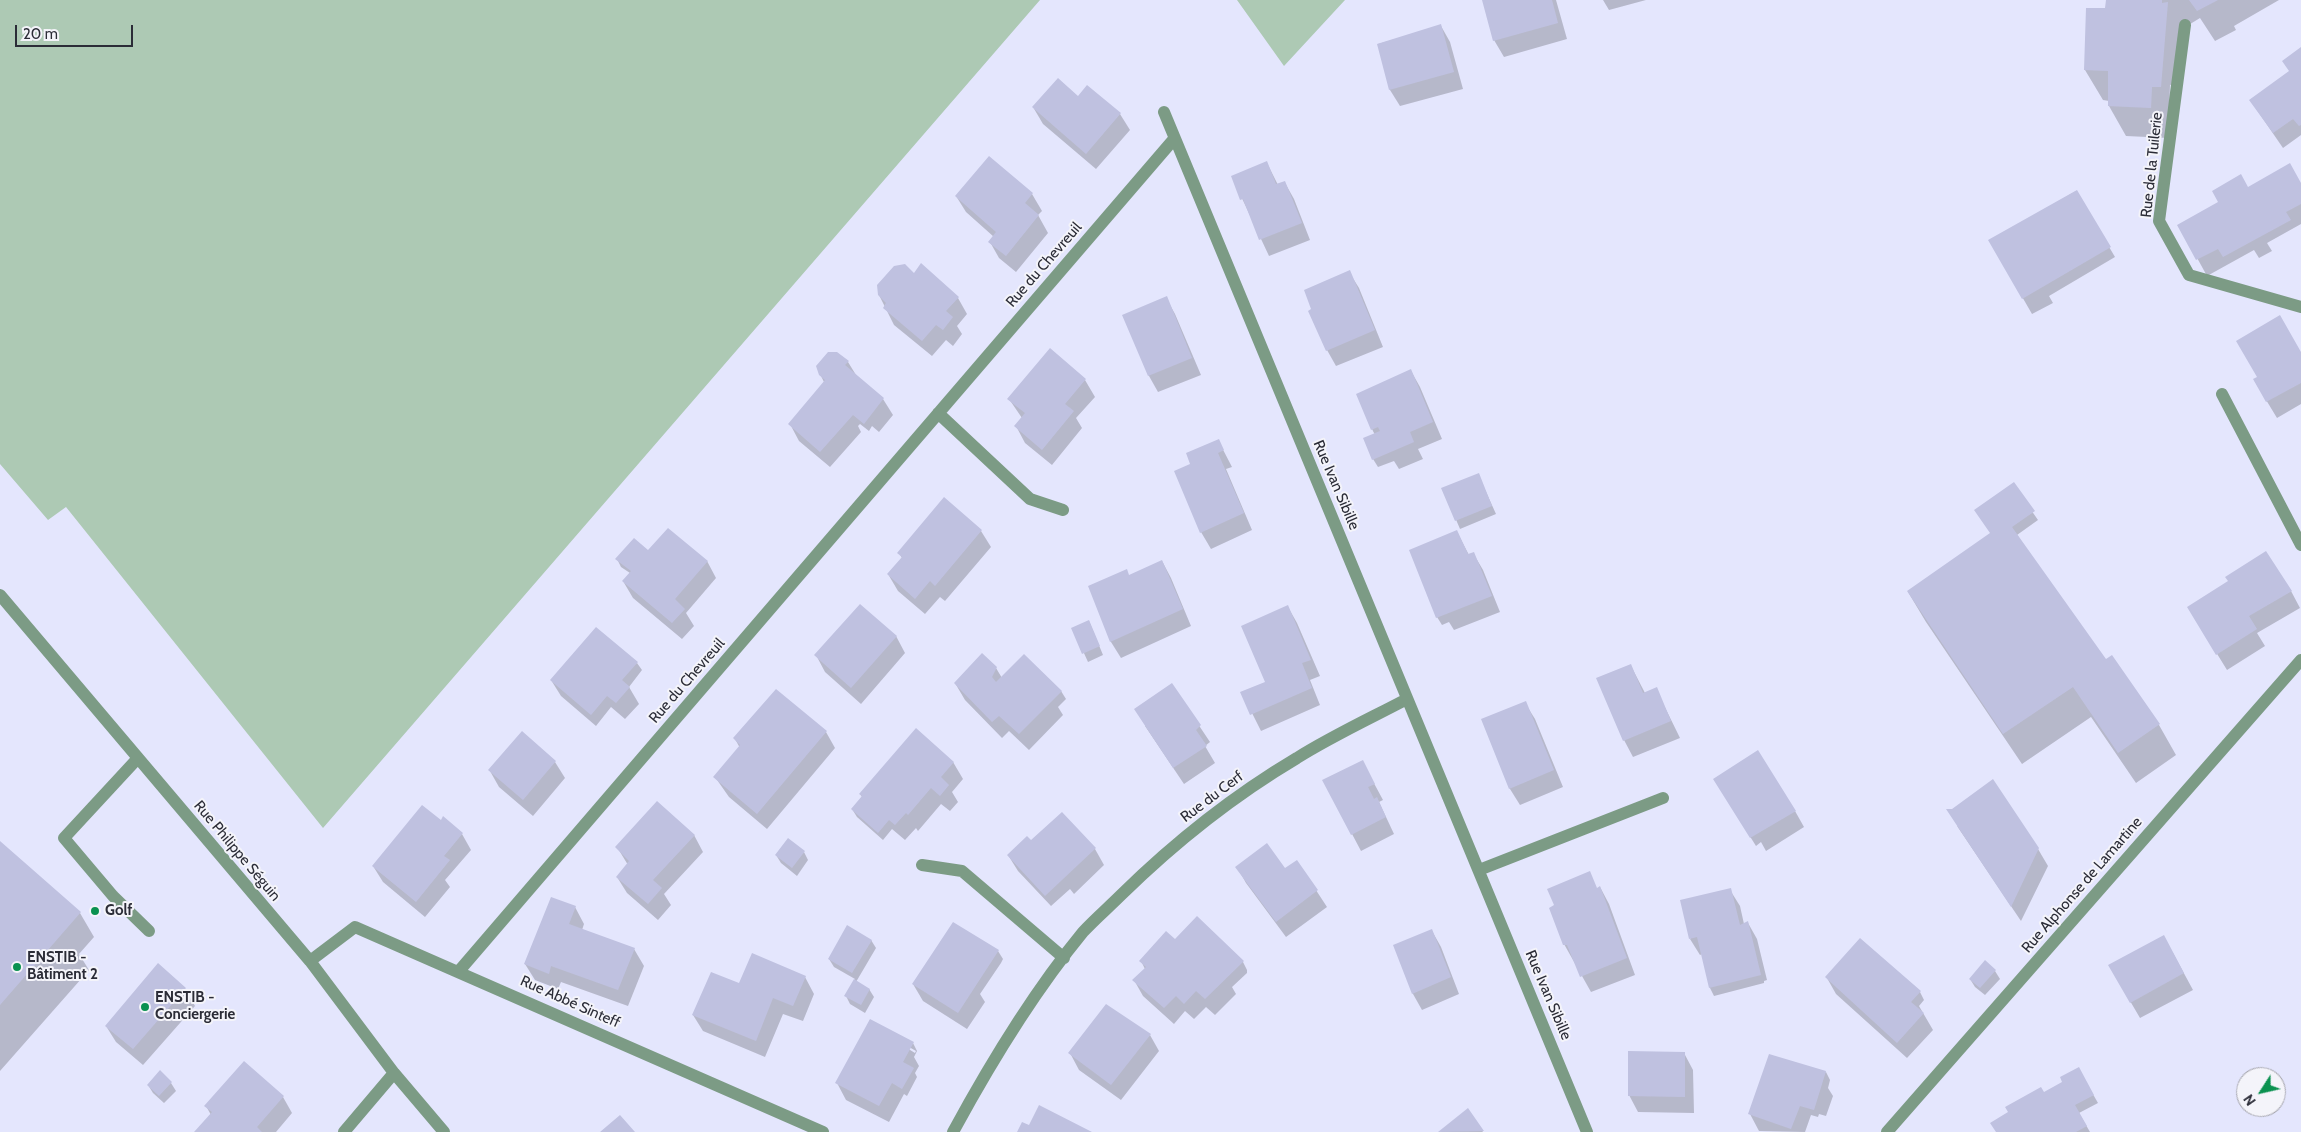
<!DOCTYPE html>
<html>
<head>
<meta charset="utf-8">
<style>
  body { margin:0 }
  #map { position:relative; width:2301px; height:1132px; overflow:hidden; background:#e4e6fd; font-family:Cabin,sans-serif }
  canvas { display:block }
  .north { position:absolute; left:2236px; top:1067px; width:50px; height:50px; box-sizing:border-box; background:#f4f4fa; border:1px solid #a4a4ac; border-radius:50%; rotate:235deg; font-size:14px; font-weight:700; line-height:20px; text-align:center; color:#2b2c37 }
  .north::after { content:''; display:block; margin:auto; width:18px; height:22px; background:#0a9150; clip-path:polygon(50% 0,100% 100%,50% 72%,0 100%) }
  .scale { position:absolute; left:15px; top:25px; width:118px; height:22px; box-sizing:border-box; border:2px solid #2b2c37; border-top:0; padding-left:6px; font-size:15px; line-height:18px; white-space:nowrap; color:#2b2c37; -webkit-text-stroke:4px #f4f4fa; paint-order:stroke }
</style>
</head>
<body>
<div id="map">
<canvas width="2301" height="1132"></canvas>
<div class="north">N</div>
<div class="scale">20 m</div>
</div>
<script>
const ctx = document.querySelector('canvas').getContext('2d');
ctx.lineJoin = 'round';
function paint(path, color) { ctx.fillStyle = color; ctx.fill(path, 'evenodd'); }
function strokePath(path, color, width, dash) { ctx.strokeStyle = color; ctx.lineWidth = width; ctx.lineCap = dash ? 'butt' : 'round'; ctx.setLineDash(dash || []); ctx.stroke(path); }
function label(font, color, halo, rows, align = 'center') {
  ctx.font = font + ' Cabin,sans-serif'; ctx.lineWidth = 4; ctx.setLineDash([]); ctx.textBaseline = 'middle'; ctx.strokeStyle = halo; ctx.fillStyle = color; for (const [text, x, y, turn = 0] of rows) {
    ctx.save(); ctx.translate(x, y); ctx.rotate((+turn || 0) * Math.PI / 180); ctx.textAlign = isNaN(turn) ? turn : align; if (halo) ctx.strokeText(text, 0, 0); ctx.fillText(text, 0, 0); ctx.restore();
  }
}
paint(new Path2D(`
  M0 0H1040L323 828 66 507 48 520 0 464Z
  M1237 0H1345L1284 66Z`), '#adc9b4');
paint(new Path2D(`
  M1483 0H1556L1567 39 1504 57 1494 40Z
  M1603 0H1646L1609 10Z
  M2107 0H2279L2234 26 2236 30 2215 41 2200 18 2182 29V83L2170 85 2168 138 2126 136 2109 106V101L2103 100 2085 70 2106 10Z
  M1441 26 1450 42 1463 89 1400 106 1390 90 1378 44Z
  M2301 49V135L2283 148 2250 100 2290 72Z
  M1088 87 1120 114 1130 130 1096 169 1043 124 1033 107 1078 98Z
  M1267 163 1278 185 1285 183 1294 199 1310 240 1269 256 1232 177Z
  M1017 182 1032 194 1042 211 1038 215 1048 233 1016 272 999 258 990 242 994 237 966 212 956 196Z
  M2301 185V224L2267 243 2272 251 2259 258 2254 250 2207 276 2179 225 2248 188Z
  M2076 191 2115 257 2049 296 2053 303 2032 314 1990 241Z
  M1349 272 1359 288 1383 347 1336 366 1327 350Z
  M914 275 958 298 967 314 957 326 962 334 953 346 946 340 932 356 894 325 879 295Z
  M1166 298 1175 314 1201 375 1158 392 1149 376 1124 316Z
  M1050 350 1085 380 1095 397 1076 418 1082 428 1052 465 1025 443 1016 426 1022 418 1009 399Z
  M836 353 848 362 856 375 883 399 893 415 879 432 872 426 869 431 860 424 858 426 861 432 830 467 799 441 790 424 824 382 820 374Z
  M2301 353V404L2277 418 2254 380Z
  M1411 371 1420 387 1442 439 1418 449 1423 459 1399 469 1394 461 1378 467 1373 459 1375 435 1372 429Z
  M1218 440 1232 467 1226 469 1252 530 1211 549 1201 532 1192 465Z
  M1478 474 1496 514 1460 529 1443 489Z
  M2013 484 2038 520 2017 535 2105 661 2159 725 2176 755 2136 783 2091 717 2022 764 1926 622 1908 592 1991 534Z
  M944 499 981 531 991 547 945 601 940 597 925 614 898 591 888 574 902 558 899 553Z
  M1457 532 1469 555 1473 553 1483 570 1500 612 1454 630 1449 622 1442 625 1437 617Z
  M647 551 707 561 716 578 686 613 694 626 682 639 633 598 623 581 630 573 621 567 617 559Z
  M1162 561 1171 578 1191 626 1121 658 1111 642 1090 586 1129 576Z
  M2229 582 2291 591 2300 608 2257 633 2265 646 2227 670 2198 623Z
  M1288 607 1297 623 1320 676 1310 680 1320 705 1261 731 1242 693 1267 682Z
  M1089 621 1103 655 1088 662 1073 629Z
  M896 636 905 653 861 704 825 672 816 655Z
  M982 654 996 668 1002 678 1061 691 1066 699 1058 707 1063 715 1029 750 1009 731 1002 738 965 700 955 683Z
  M637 663 642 670 629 687 639 704 625 719 611 707 596 726 561 696 551 680Z
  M1631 666 1645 693 1656 689 1680 738 1633 757 1624 740Z
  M1172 685 1210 742 1205 746 1215 763 1184 784 1145 726Z
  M1525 703 1535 719 1563 787 1520 805 1510 789 1483 720Z
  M826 732 835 748 767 829 729 797 715 777 740 748 735 739Z
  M1362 761 1383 800 1379 802 1394 834 1361 851 1324 781Z
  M555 762 565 778 533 816 499 787 490 771Z
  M953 762 963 779 952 792 958 802 950 811 941 804 918 831 916 828 905 840 892 829 883 840 857 817 852 809 862 797 860 794Z
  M1795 811 1804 827 1766 851 1761 842 1756 846 1746 830Z
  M441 822 462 834 471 850 445 880 450 887 425 917 383 882 373 866Z
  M1957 826 2038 849 2048 866 2021 921Z
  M694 835 703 852 664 894 671 905 658 920 627 893 617 877 628 865 617 847Z
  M1031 841 1095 849 1104 865 1074 894 1070 889 1051 906 1018 871 1008 855Z
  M0 843 80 913 94 937 79 954 89 970 0 1071Z
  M804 852 808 860 797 876 781 863 776 855Z
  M1297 861 1327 907 1286 937 1246 883 1237 867 1285 870Z
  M1600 887 1609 904 1635 975 1591 992 1564 944Z
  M1730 890 1740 906 1744 924 1748 923 1757 939 1767 980 1764 981V983L1714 996 1710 988 1702 954 1700 955 1690 939Z
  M575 907 584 924 582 930 634 949 644 966 628 1006 561 982 558 989 535 980 525 964Z
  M1432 931 1441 947 1459 994 1422 1010 1413 994 1395 945Z
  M871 940 876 948 856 982 869 989 874 997 865 1013 850 1004 846 996 855 979 834 967 829 959Z
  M1179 944 1243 962 1247 970V973L1232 987 1236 994 1215 1015 1206 1007 1194 1019 1185 1011 1174 1024 1143 996 1134 980 1145 969 1141 961Z
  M998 951 1003 959 1001 963 980 994 985 1002 967 1029 923 1001 913 984Z
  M2173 953 2193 990 2140 1018 2109 965Z
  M1985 962 1995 971 2000 979 1985 995 1975 987 1970 979Z
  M158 965 185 989 195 1006 143 1065 116 1042 106 1026Z
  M805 977 814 994 803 1021 783 1014 765 1057 703 1031 693 1015 739 984Z
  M1827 978 1920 992 1924 1000 1919 1006 1933 1030 1907 1058 1836 994Z
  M870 1020 913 1043 917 1051 914 1057 919 1066 915 1073 917 1077 907 1096 904 1094 889 1122 846 1100 837 1083ZM897 1040 916 1051 915 1053 897 1042Z
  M1150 1035 1159 1051 1121 1100 1079 1070 1070 1053Z
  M1684 1053 1693 1070 1694 1113 1638 1112 1629 1095Z
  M2078 1068 2098 1103 2079 1113 2090 1132H1997L2044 1094 2062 1084Z
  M1826 1072 1830 1080 1828 1088 1833 1096 1826 1116 1819 1114 1818 1117 1811 1115 1805 1132 1759 1131 1750 1114Z
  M171 1083 176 1091 164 1103 153 1093 148 1085Z
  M283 1097 292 1113 276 1132H196L211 1115 206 1106Z
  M1468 1110 1483 1132H1440Z`), '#0003');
paint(new Path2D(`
  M1482 0H1552L1558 23 1493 41Z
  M2106 0H2162V3L2168 2 2161 87H2152L2151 108 2108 106V71L2084 70 2086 8H2105Z
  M2189 0H2218L2197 11Z
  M1441 24 1454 72 1389 90 1377 44Z
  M2301 47V125L2299 126 2293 119 2273 133 2249 100 2289 71 2282 61Z
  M1058 78 1078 96 1087 85 1121 113 1086 154 1032 107Z
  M989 156 1033 193 1025 203 1039 215 1006 256 988 242 996 232 955 196Z
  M1267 161 1276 184 1285 181 1302 223 1259 240 1243 199 1240 200 1231 176Z
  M2290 163 2301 183V204L2286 212 2291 220 2223 257 2218 249 2196 260 2177 225 2218 202 2212 191 2241 174 2248 187Z
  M2077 190 2111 247 2022 299 1988 240Z
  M921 263 959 297 946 311 953 317 943 330 936 325 922 341 883 308 886 303 878 295 877 285 894 266 905 264 914 273Z
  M1350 270 1375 330 1326 351 1308 311 1311 309 1304 290Z
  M1167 296 1192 358 1148 376 1122 315Z
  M2280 315 2301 352V383L2266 402 2253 379 2257 377 2236 341Z
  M1050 348 1086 379 1065 404 1074 411 1042 450 1014 426 1025 413 1007 399Z
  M828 352H837L849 361 845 365 884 398 864 424 853 415 820 452 788 424 825 380 819 375 816 366Z
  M1411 369 1433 422 1410 432 1414 442 1372 460 1363 438 1380 431 1378 427 1371 430 1356 394Z
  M1219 439 1224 450 1218 453 1244 513 1200 533 1174 471 1190 464 1186 453Z
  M1479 473 1492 506 1455 521 1441 488Z
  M2014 482 2035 511 2012 527 2106 659 2112 655 2160 724 2118 753 2073 687 2003 734 1907 591 1990 533 1974 510Z
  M944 497 982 530 935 586 930 581 915 599 887 574 902 557 897 553Z
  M668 528 708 561 675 599 685 609 672 623 622 581 631 571 615 559 634 538 648 550Z
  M1457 530 1468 554 1474 552 1492 596 1436 618 1409 550Z
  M2266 551 2292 591 2249 616 2257 629 2216 655 2187 607 2228 581 2225 577Z
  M1162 560 1183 609 1110 642 1088 586 1127 569 1129 575Z
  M860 604 897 636 851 688 814 655Z
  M1288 605 1311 660 1302 663 1312 688 1250 715 1240 692 1265 682 1241 626Z
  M1089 620 1100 646 1082 654 1071 628Z
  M596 627 638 662 622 680 630 687 616 703 607 696 591 715 550 680Z
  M982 653 997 667 992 677 996 682 1024 654 1062 691 1019 734 999 716 992 722 954 683Z
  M1631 664 1643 693 1657 687 1671 721 1623 741 1596 678Z
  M1172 683 1201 725 1196 730 1207 746 1173 768 1134 709Z
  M776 689 827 731 757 814 713 777 740 745 733 738Z
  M1526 701 1554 770 1509 789 1481 719Z
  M916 728 954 762 941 777 949 785 940 796 931 788 908 815 906 813 895 825 889 820 878 833 851 809 862 796 859 794Z
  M522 731 556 761 523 800 488 770Z
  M1758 750 1796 811 1750 838 1713 779Z
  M1363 760 1375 784 1368 787 1374 799 1377 797 1386 817 1351 835 1322 780Z
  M1993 779 2039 848 2011 907 1946 809H1952Z
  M657 801 695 835 653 880 662 888 648 904 616 877 629 861 615 847Z
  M422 805 441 820 443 816 463 833 444 856 450 860 416 902 372 866Z
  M1062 812 1096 848 1045 896 1007 855 1027 836 1031 840Z
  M788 838 805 851 792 868 775 855Z
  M0 841 81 912 0 1005Z
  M1267 843 1285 868 1297 860 1318 890 1276 922 1235 867Z
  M1590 871 1597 888 1600 886 1627 958 1580 977 1567 945H1563L1549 908 1554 905 1547 889Z
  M1731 888 1740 925 1748 921 1761 975 1709 988 1697 937 1689 939 1680 900Z
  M551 897 576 906 569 924 635 948 618 990 551 966 549 974 524 964Z
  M1197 916 1244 961 1205 999 1196 991 1184 1004 1176 996 1164 1008 1132 980 1146 967 1139 961 1166 931 1175 939Z
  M953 922 999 950 958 1013 912 984Z
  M847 925 872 940 852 973 828 959Z
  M1432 929 1451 977 1412 994 1393 945Z
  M2164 935 2184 973 2130 1003 2108 965Z
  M1860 938 1921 991 1911 1002 1924 1013 1897 1043 1825 977Z
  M752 953 806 976 793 1006 773 998 756 1041 692 1015 711 972 739 983Z
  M1985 960 1996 970 1980 988 1969 979Z
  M158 963 186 988 133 1049 105 1026Z
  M854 979 870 989 861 1005 844 996Z
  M1106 1004 1151 1034 1111 1085 1068 1053Z
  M870 1019 914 1042 903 1062 914 1068 902 1089 892 1083 879 1106 835 1083Z
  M1628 1051 1685 1052V1097L1628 1096Z
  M1769 1054 1826 1071 1814 1110 1800 1106 1791 1129 1748 1114Z
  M244 1061 284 1096 257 1127 262 1132H194L212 1112 204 1106Z
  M2079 1067 2094 1095 2075 1105 2087 1126 2076 1132H1996L1990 1123 2008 1112 2005 1107 2041 1087 2044 1092 2062 1082 2060 1077Z
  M160 1070 172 1082 159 1096 147 1085Z
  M1039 1105 1092 1132H1017L1022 1122 1029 1125Z
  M1468 1108 1484 1131 1438 1132Z
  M620 1115 635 1132H600Z`), '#bfc1e0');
strokePath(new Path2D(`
  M2185 25 2159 221 2189 275 2301 307
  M1164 112 1587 1132
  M2222 394 2301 545
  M938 413 1030 499 1063 510
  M0 595 310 961 394 1073 444 1132
  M138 758 64 838 113 896 149 931
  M922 865 962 871 1064 958
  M1479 870 1663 798
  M310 961 355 927 823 1132
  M459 971 1174 139
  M344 1132 394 1073
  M953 1132C991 1062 1032 994 1083 932 1095 919 1109 907 1121 895 1174 843 1233 796 1297 758 1332 736 1371 718 1407 699
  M1887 1132 2301 660`), '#7c9b85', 12);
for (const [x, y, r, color] of [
  [95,911,5,"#0a9150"],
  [17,967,5,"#0a9150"],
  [145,1007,5,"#0a9150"]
]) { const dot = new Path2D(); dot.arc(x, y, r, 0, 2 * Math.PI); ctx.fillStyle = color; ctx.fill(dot); strokePath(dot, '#f4f4fa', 2); }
label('15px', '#2b2c37', '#f4f4fa', [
  ["Rue de la Tuilerie",2152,165,-84],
  ["Rue du Chevreuil",1044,265,-49],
  ["Rue Ivan Sibille",1336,485,67],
  ["Rue du Chevreuil",687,681,-49],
  ["Rue du Cerf",1212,797,-37],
  ["Rue Philippe Séguin",237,851,50],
  ["Rue Alphonse de Lamartine",2082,885,-49],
  ["Rue Ivan Sibille",1548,995,67],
  ["Rue Abbé Sinteff",570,1002,24]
]);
label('bold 15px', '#2b2c37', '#f4f4fa', [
  ["Golf",105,911],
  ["ENSTIB -",27,958],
  ["Bâtiment 2",27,975],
  ["ENSTIB -",155,998],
  ["Conciergerie",155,1015]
], 'left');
</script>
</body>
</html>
